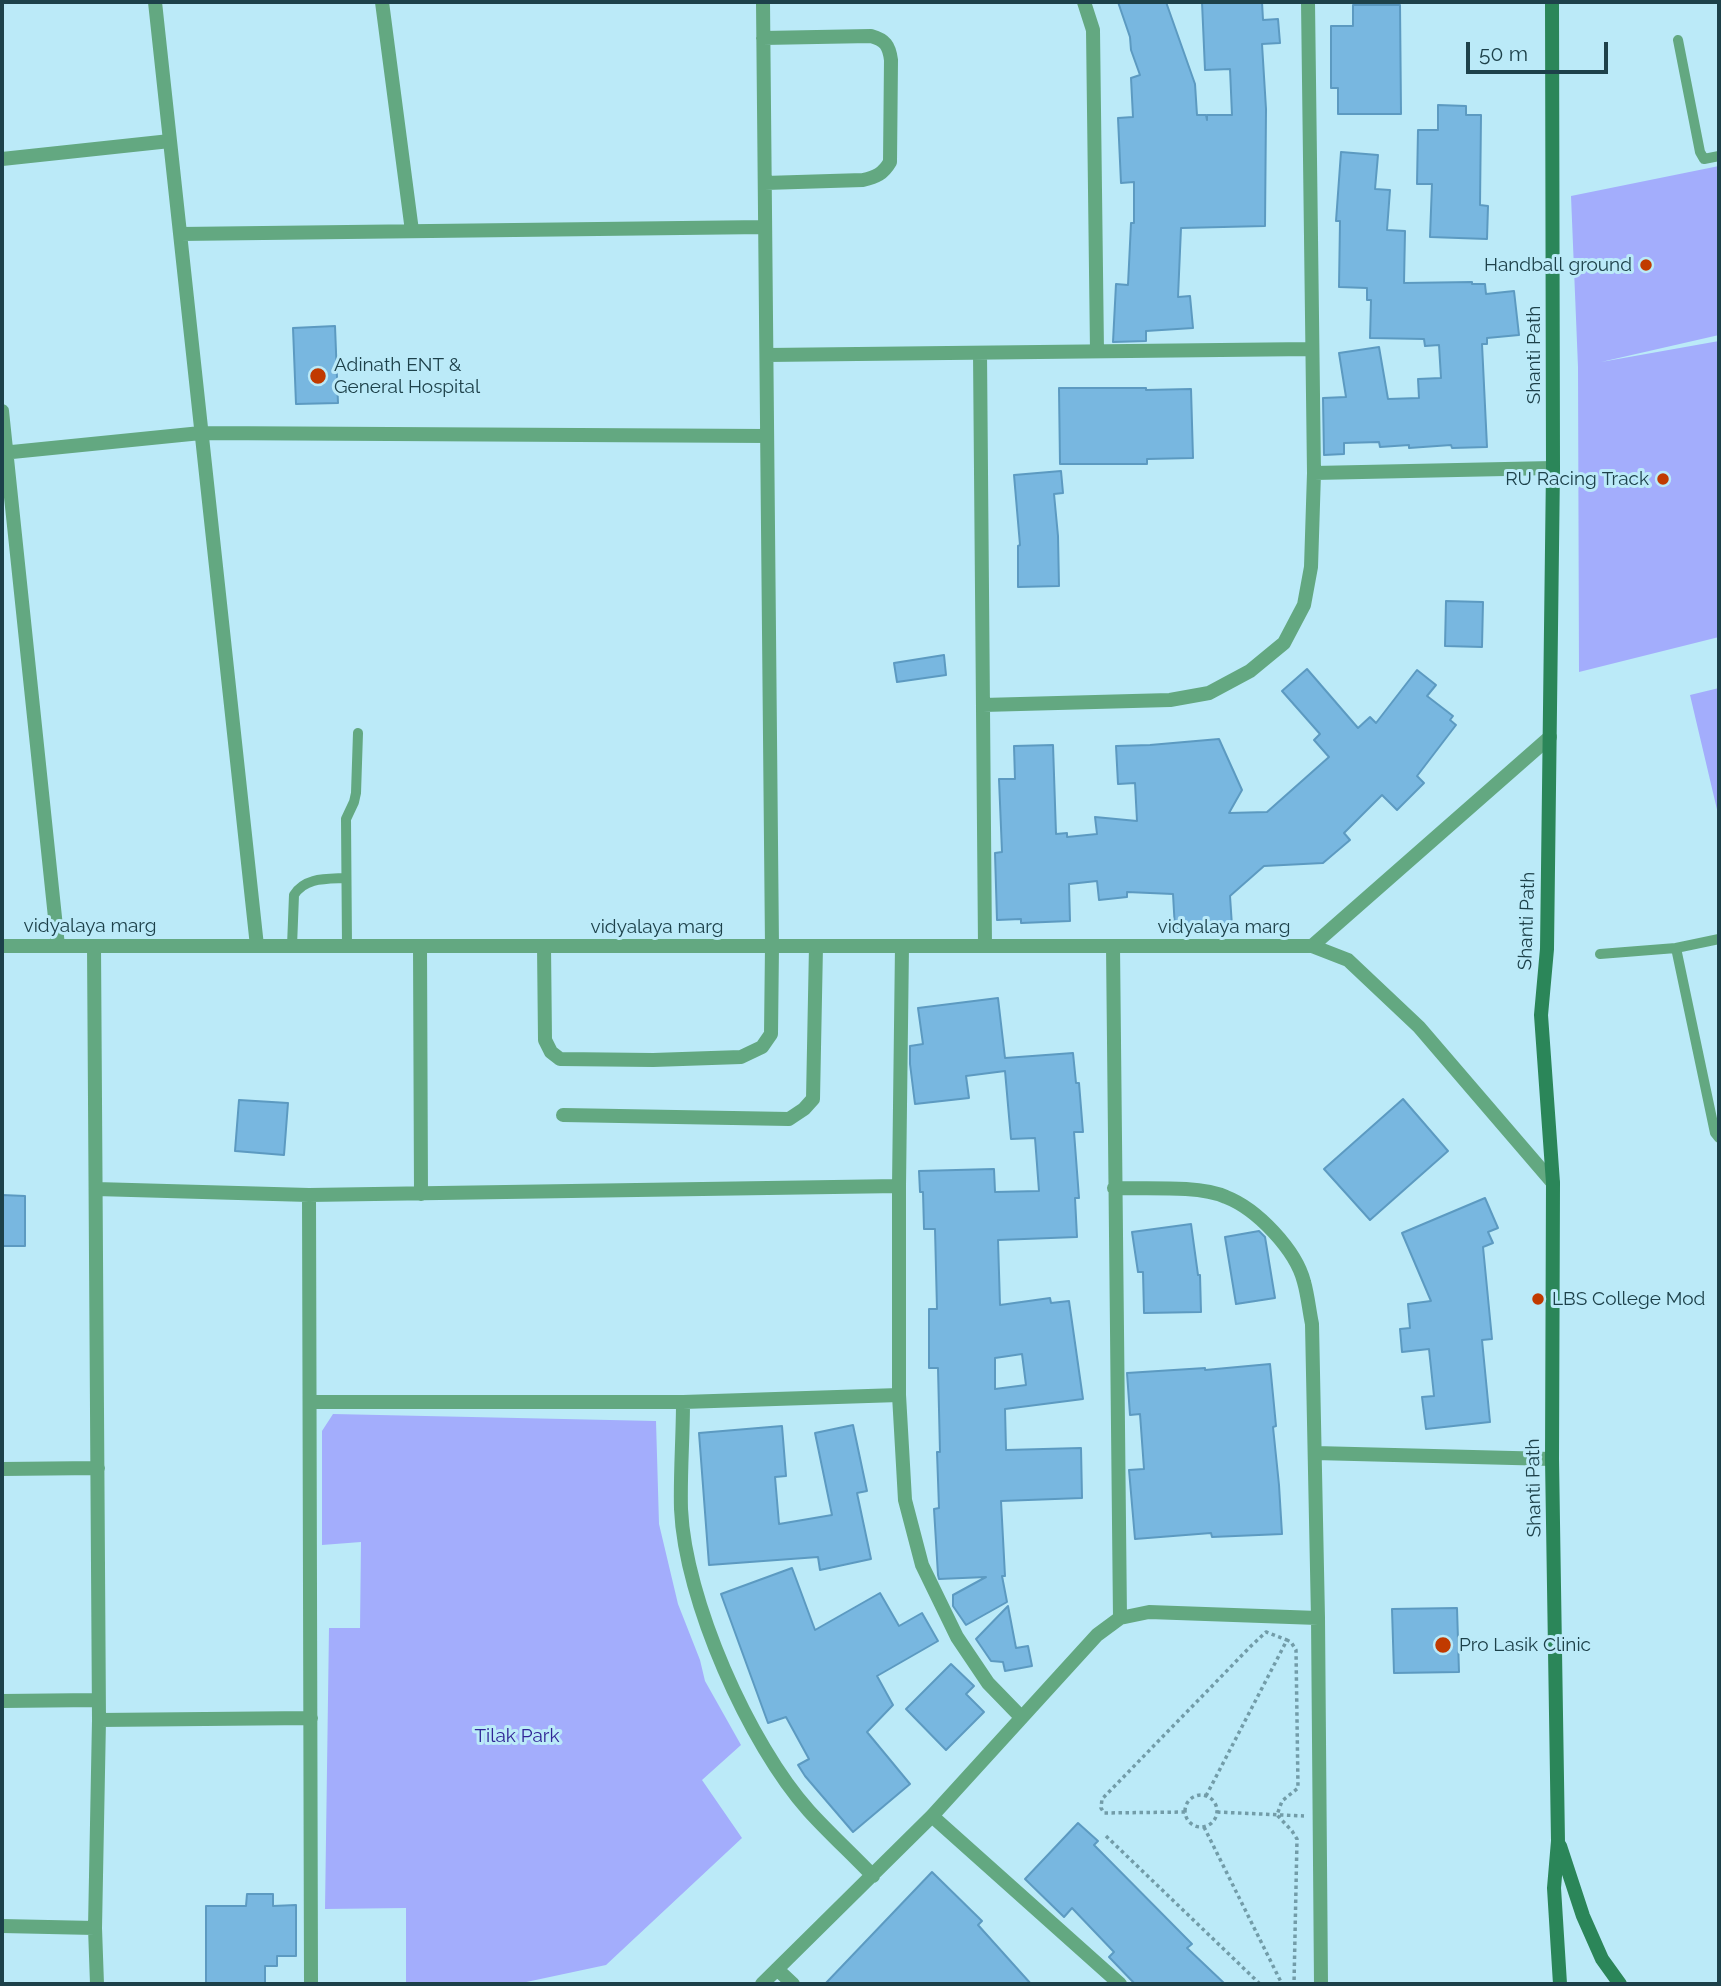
<!DOCTYPE html>
<html>
<head>
<meta charset="utf-8">
<style>
  body { margin:0 }
  #map { position:relative; width:1721px; height:1986px; overflow:hidden; background:#bbeaf8; font-family:Raleway,sans-serif }
  canvas { display:block }
  .frame { position:absolute; inset:0; border:4px solid #1d414a; pointer-events:none }
  .scale { position:absolute; left:1466px; top:42px; width:142px; height:32px; box-sizing:border-box; border:4px solid #1d414a; border-top:0; padding-left:9px; font-size:21px; line-height:24px; white-space:nowrap; color:#1d414a; -webkit-text-stroke:5px #bbeaf8; paint-order:stroke }
</style>
</head>
<body>
<div id="map">
<canvas width="1721" height="1986"></canvas>
<div class="frame"></div>
<div class="scale">50 m</div>
</div>
<script>
const ctx = document.querySelector('canvas').getContext('2d');
ctx.lineJoin = 'round';
function paint(path, color) { ctx.fillStyle = color; ctx.fill(path, 'evenodd'); }
function strokePath(path, color, width, dash) { ctx.strokeStyle = color; ctx.lineWidth = width; ctx.lineCap = dash ? 'butt' : 'round'; ctx.setLineDash(dash || []); ctx.stroke(path); }
function label(font, color, halo, rows, align = 'center') {
  ctx.font = font + ' Raleway,sans-serif'; ctx.lineWidth = 6; ctx.setLineDash([]); ctx.textBaseline = 'middle'; ctx.strokeStyle = halo; ctx.fillStyle = color; for (const [text, x, y, turn = 0] of rows) {
    ctx.save(); ctx.translate(x, y); ctx.rotate((+turn || 0) * Math.PI / 180); ctx.textAlign = isNaN(turn) ? turn : align; if (halo) ctx.strokeText(text, 0, 0); ctx.fillText(text, 0, 0); ctx.restore();
  }
}
paint(new Path2D(`
  M1719 166V335L1601 362 1719 341V637L1579 672 1578 367 1571 196Z
  M1719 688V818L1690 695Z
  M333 1414 656 1421 659 1524 678 1604 700 1660 705 1681 741 1745 702 1780 742 1838 606 1965 517 1984H406V1908L325 1909 329 1628H360L361 1542 322 1545V1431Z`), '#a3adfc');
const building = new Path2D(`
  M1118 2H1166L1195 84 1197 115H1206L1207 120V115H1232L1230 69 1205 70 1202 2H1262L1263 20 1278 19 1280 43 1262 44 1266 109 1265 226 1181 228 1178 297 1190 296 1193 328 1146 331V341L1113 342 1116 284 1128 285 1131 223H1134V182L1121 183 1118 118 1133 117 1131 78 1140 75 1131 50 1130 37Z
  M1353 5H1400L1401 114H1338V88H1331V26H1353Z
  M1438 105 1466 106V115H1481L1480 205 1488 206 1487 239 1430 237 1432 184H1417L1418 130H1438Z
  M1341 152 1378 155 1375 189 1390 190 1387 230 1405 231 1404 283 1472 282V284H1485L1486 294 1514 291 1519 335 1487 338V344H1482L1487 447 1452 448 1451 445 1409 448V445L1380 447 1379 442 1344 443V454L1324 455 1323 398 1346 397 1339 353 1379 347 1388 399 1419 398 1418 379 1441 378 1439 345 1425 346 1424 339 1370 338 1371 300H1367V288L1339 287 1340 221H1336Z
  M335 326 338 403 296 404 293 328Z
  M1059 388H1146V390L1191 389 1193 458 1147 459V464H1060Z
  M1061 471 1063 493 1054 494 1058 536 1059 586 1018 587V546L1020 545 1014 475Z
  M1446 601 1483 602 1482 647 1445 646Z
  M944 655 946 675 897 682 894 663Z
  M1307 669 1358 728 1370 717 1376 723 1417 670 1436 685 1427 696 1453 716 1450 720 1456 725 1417 776 1424 783 1397 810 1382 795 1344 833 1350 840 1323 863 1264 866 1230 896 1232 926 1175 929 1173 894 1127 892V897L1099 900 1097 881 1069 884 1070 921 1021 923V919L997 920 995 853 1002 852 999 779H1015L1014 746 1053 745 1056 834 1067 833V837L1097 834 1095 817 1137 821 1135 783 1118 784 1116 746 1150 745 1219 739 1242 790 1229 813 1267 812 1329 757 1314 740 1320 734 1282 691Z
  M998 998 1005 1058 1073 1053 1076 1083H1079L1083 1132H1074L1079 1198H1075L1077 1237 998 1240 1000 1305 1050 1298 1051 1303 1069 1301 1083 1399 1005 1409 1006 1450 1081 1448 1082 1498 1001 1501 1005 1576H1002L1007 1602 966 1625 953 1606V1595L986 1577 939 1579 938 1575 934 1509 939 1508 937 1452H940L938 1368H929V1309H937L935 1229H924L923 1192H920L919 1171 994 1169 995 1192 1039 1191 1035 1138 1011 1139 1005 1071 966 1076 969 1098 915 1104 910 1064V1046L923 1044 918 1008ZM1022 1354 1026 1385 995 1389V1358Z
  M1403 1099 1448 1151 1370 1220 1324 1169Z
  M239 1100 288 1103 284 1155 235 1151Z
  M2 1195 25 1196V1246H2Z
  M1485 1198 1498 1228 1488 1232 1493 1243 1483 1247 1492 1339 1482 1340 1490 1422 1426 1429 1422 1397 1434 1396 1429 1349 1402 1352 1400 1329 1410 1328 1408 1304 1431 1301 1402 1233Z
  M1191 1224 1198 1275H1200L1201 1312 1144 1313 1143 1272H1138L1132 1232Z
  M1259 1231 1265 1237 1275 1298 1236 1304 1225 1237Z
  M1270 1364 1276 1426 1273 1427 1279 1485 1282 1534 1212 1537 1211 1533 1135 1539 1129 1470 1144 1469 1140 1414 1130 1415 1127 1373 1205 1368V1370Z
  M853 1425 867 1491 857 1493 871 1559 820 1570 818 1557 709 1565 699 1433 782 1426 786 1476 775 1477 779 1524 832 1515 815 1433Z
  M792 1568 815 1630 880 1593 899 1626 922 1613 938 1641 877 1676 893 1705 867 1732 910 1784 853 1832 805 1776 798 1765 809 1759 786 1717 768 1723 721 1594Z
  M1008 1606 1016 1648 1028 1646 1032 1666 1005 1671 1003 1662 991 1661 976 1639Z
  M1457 1608 1459 1672 1394 1673 1392 1609Z
  M951 1664 974 1686 966 1694 984 1712 946 1750 906 1709Z
  M1078 1823 1098 1841 1094 1845 1192 1944 1187 1948 1225 1984H1135L1109 1957 1114 1952 1072 1908 1064 1917 1025 1879Z
  M932 1872 982 1921 978 1925 1031 1984H825Z
  M247 1894H273V1906L296 1905V1956H277V1966H265V1984H206V1906H246Z`);
paint(building, '#78b7e0');
strokePath(building, '#5c9ac1', 2);
strokePath(new Path2D(`
  M1185 1811a16 16 0 1 1 32 0a16 16 0 1 1-32 0Z
  M1206 1796 1287 1640 1291 1642 1296 1650 1298 1788 1282 1801 1277 1815 1292 1831 1297 1839 1294 1984
  M1185 1812 1104 1813 1101 1808 1102 1799 1251 1646 1266 1632 1287 1640
  M1217 1812 1304 1816
  M1204 1827 1282 1984
  M1106 1836 1260 1984`), '#729ca8', 3.5, [3.5, 3.5]);
strokePath(new Path2D(`
  M1678 40 1700 152 1704 159 1719 156
  M292 946 294 895C305 877 327 879 346 878
  M347 946 346 819 354 802 356 793 358 733
  M1676 948 1719 939
  M1600 954 1676 948 1715 1133 1719 1138`), '#63a881', 10);
strokePath(new Path2D(`
  M155 2 257 946
  M382 2 412 231
  M1084 2 1093 30 1097 351
  M763 38 871 36C885 40 889 45 891 60L890 162C883 174 876 177 863 180L765 183
  M2 159 170 141
  M180 234 765 227
  M980 353 985 946
  M767 355 1311 349
  M2 411 58 946
  M2 453 201 433 767 436
  M1314 473 1553 468
  M983 705 1170 700 1209 693 1250 671 1284 643 1304 605 1311 567 1314 473 1308 2
  M94 946 99 1720 95 1928 97 1984
  M420 946 421 1194
  M544 946 545 1040 551 1052 560 1059 653 1060 741 1057 762 1047 771 1034 772 946 763 2
  M902 946 899 1186V1395L905 1500 922 1565 957 1637 988 1683 1021 1717
  M1113 946 1120 1618
  M563 1115 789 1119 804 1109 813 1099 816 946
  M1114 1188C1145 1189 1199 1185 1226 1197 1257 1209 1296 1250 1304 1282 1308 1296 1309 1310 1312 1324L1318 1618 1321 1984
  M96 1189 309 1195 899 1186
  M309 1195 311 1984
  M310 1402H683L899 1395
  M683 1402C683 1438 680 1474 681 1509 685 1600 749 1744 809 1811 829 1833 852 1854 873 1876
  M1315 1453 1552 1459
  M2 1469 98 1468
  M2 1701 97 1700
  M99 1720 311 1718
  M932 1816 1120 1984
  M2 1926 95 1928
  M777 1969 793 1984
  M762 1984 932 1816 1097 1635 1120 1618 1149 1612 1318 1618`), '#63a881', 14);
strokePath(new Path2D(`
  M2 946H1312L1348 960 1419 1027 1553 1183
  M1312 946 1550 737`), '#63a881', 14);
strokePath(new Path2D(`
  M1552 2 1553 468 1547 949 1541 1015 1553 1183 1552 1459 1558 1841 1554 1888 1560 1984
  M1560 1846 1583 1916 1602 1959 1620 1984`), '#2b8659', 14);
for (const [x, y, r, color] of [
  [1646,265,7,"#c13a00"],
  [318,376,9,"#c13a00"],
  [1663,479,7,"#c13a00"],
  [1538,1299,7,"#c13a00"],
  [1443,1645,9,"#c13a00"]
]) { const dot = new Path2D(); dot.arc(x, y, r, 0, 2 * Math.PI); ctx.fillStyle = color; ctx.fill(dot); strokePath(dot, '#bbeaf8', 2.5); }
label('19px', '#1d414a', '#bbeaf8', [
  ["Handball ground",1632,265,"right"],
  ["Adinath ENT &",334,365],
  ["General Hospital",334,387],
  ["RU Racing Track",1649,479,"right"],
  ["LBS College Mod",1552,1299],
  ["Pro Lasik Clinic",1459,1645]
], 'left');
label('19px', '#1d414a', '#bbeaf8', [
  ["Shanti Path",1534,355,-90],
  ["Shanti Path",1527,921,-88],
  ["vidyalaya marg",90,926],
  ["vidyalaya marg",657,927],
  ["vidyalaya marg",1224,927],
  ["Shanti Path",1534,1488,-91]
]);
label('19px', '#302596', '#bbeaf8', [
  ["Tilak Park",517,1736]
]);
</script>
</body>
</html>
